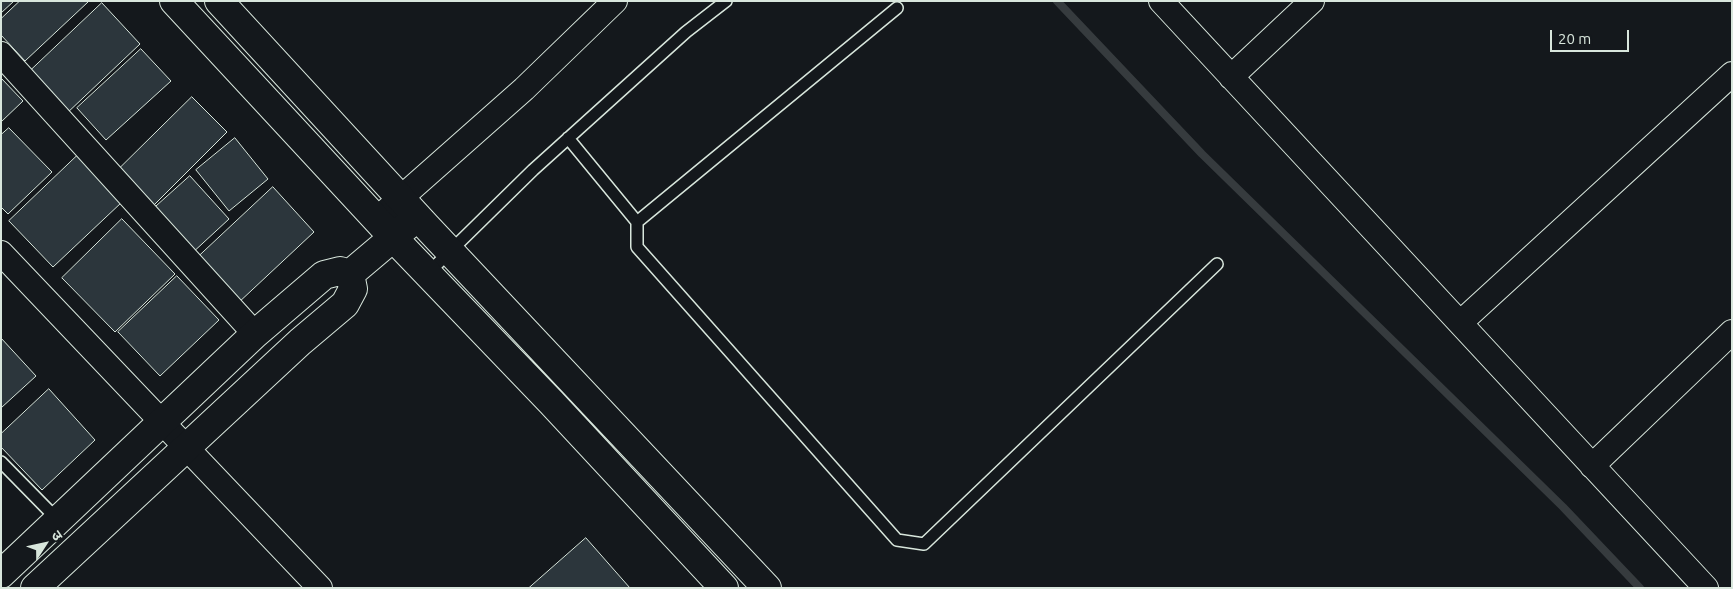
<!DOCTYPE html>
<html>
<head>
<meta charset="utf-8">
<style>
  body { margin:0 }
  #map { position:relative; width:1733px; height:589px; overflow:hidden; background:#14181c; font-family:Ubuntu,"Noto Sans Devanagari",sans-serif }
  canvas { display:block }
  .frame { position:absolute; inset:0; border:2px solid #d8e6dc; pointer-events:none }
  .north { position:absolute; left:20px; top:519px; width:50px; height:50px; -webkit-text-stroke:4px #14181c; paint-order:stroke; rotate:55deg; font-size:14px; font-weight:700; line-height:20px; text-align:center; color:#d8e6dc }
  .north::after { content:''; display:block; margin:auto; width:18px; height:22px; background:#d8e6dc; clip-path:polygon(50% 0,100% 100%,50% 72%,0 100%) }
  .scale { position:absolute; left:1550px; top:30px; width:79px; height:22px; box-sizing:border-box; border:2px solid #d8e6dc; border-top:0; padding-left:6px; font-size:15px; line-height:18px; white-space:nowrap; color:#d8e6dc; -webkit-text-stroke:4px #14181c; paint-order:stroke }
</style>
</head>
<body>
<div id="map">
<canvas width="1733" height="589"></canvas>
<div class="frame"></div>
<div class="north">उ</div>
<div class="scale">20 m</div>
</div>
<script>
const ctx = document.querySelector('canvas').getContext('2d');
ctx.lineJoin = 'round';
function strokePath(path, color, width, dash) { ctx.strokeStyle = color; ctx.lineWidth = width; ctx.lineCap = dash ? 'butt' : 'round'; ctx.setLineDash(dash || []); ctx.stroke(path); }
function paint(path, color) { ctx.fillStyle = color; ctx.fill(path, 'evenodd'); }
strokePath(new Path2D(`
  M1057 1 1202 154 1563 507 1640 588`), '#363b3e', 8);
const building = new Path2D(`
  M1 1H14L1 13Z
  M20 1H87L88 2 25 61 1 35V19Z
  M102 3 140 44 65 115 27 74Z
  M141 49 171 81 106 140 77 108Z
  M1 78 23 101 1 122Z
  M192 97 227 132 148 211 113 175Z
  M9 128 52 172 8 214 1 207V135Z
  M235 138 268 179 229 211 196 170Z
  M78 155 122 202 53 267 9 221Z
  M190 176 229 219 190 255 151 211Z
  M273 187 314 232 237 304 195 260Z
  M122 219 175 274 115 332 62 278Z
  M177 276 219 320 160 376 118 332Z
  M1 338 36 376 1 408Z
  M49 389 95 440 42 490 1 447V434Z
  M586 538 630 588H529Z`);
paint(building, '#2c363c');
strokePath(building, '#d8e6dc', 1);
const service = new Path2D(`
  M568 138 637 222V247L897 540 924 544 1217 264
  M637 222 897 8
  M428 273 533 170 686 32 726 1
  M1 462 57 519`);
const minor = new Path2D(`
  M1161 1 1706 588
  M1 54 255 334
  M1231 77 1312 1
  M377 219 524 89 615 1
  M1 253 320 588
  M1460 323 1732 74
  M1592 466 1732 332`);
const tertiary = new Path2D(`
  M174 1 403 248 551 402 724 588
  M219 1 427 227 767 588
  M350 274 408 225
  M1 574 255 334 324 275 340 271 350 274
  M35 588 300 342 345 304 353 289 350 274`);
strokePath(service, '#d8e6dc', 14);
strokePath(minor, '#d8e6dc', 26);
strokePath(tertiary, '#d8e6dc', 30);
strokePath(service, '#14181c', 11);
strokePath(minor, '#14181c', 24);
strokePath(tertiary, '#14181c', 28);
</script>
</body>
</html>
